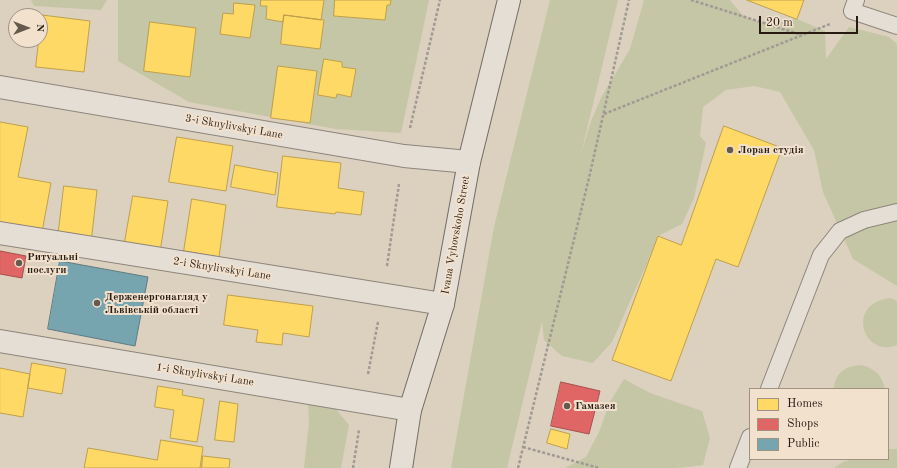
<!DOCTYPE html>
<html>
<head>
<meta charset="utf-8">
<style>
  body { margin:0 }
  #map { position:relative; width:897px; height:468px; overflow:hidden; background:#dcd0bf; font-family:"Old Standard TT",serif }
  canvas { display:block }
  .legend { position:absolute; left:749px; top:388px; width:140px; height:72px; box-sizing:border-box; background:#f1e1cd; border:1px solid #a09182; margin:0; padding:5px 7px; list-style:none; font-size:12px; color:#261a11 }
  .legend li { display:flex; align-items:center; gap:8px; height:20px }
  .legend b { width:20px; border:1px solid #a09182 }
  .north { position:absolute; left:8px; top:8px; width:40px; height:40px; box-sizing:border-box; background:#f1e1cd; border:1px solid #a09182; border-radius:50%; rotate:90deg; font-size:11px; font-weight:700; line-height:16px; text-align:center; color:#261a11 }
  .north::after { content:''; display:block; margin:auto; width:14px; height:18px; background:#665a4e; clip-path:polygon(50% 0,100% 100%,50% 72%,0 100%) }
  .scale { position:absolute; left:759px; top:16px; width:99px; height:18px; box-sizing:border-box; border:2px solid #261a11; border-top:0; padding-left:5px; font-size:12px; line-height:14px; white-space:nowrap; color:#261a11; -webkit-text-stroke:3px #f1e1cd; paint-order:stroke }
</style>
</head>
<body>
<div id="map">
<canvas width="897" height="468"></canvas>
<ul class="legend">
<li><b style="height:11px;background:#ffd966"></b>Homes</li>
<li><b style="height:11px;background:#e06666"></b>Shops</li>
<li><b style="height:11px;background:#76a5af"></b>Public</li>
</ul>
<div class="north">N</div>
<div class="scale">20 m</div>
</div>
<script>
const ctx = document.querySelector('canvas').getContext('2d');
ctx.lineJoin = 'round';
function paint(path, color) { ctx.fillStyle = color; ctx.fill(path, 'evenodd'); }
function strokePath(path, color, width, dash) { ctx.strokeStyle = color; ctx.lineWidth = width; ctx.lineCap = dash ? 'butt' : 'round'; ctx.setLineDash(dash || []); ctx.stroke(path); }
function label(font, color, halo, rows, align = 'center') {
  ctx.font = font + ' "Old Standard TT",serif'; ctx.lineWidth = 4; ctx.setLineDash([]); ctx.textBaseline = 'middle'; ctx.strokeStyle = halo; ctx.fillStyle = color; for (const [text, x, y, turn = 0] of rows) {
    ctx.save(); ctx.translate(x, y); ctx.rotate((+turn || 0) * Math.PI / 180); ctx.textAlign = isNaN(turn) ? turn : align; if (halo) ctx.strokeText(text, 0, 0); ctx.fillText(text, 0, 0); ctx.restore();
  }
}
paint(new Path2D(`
  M31 0H107L101 10 34 6Z
  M118 0H429L401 133 336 129 189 102 118 61Z
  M550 0H618L581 154 591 121 602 96 630 49 644 0H730L744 17 770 24 797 19 825 31 826 59 849 27 889 37 897 44V286L853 259 823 192 814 150 780 92 754 86 726 90 703 107 700 136 706 143 694 198 682 224 658 236 647 263 612 342 593 363 562 356 544 340 542 321 507 468H451L494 227Z
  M891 298 897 301V345C864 359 844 303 891 298Z
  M862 365C875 369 882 375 885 389H834C835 372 846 366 862 365Z
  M624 379 650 393 702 411 710 438 703 465 678 468H565L586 457 599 432 610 402Z
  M308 402 335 408 349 425 341 468H304L309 423Z
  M888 449H897V468H834L843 462 852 459H888Z`), '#c4c6a5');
const homes = new Path2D(`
  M261 0H324L321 20 284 15 283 22 266 19 267 6H261Z
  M335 0H391L390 5H387L385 20 334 16Z
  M747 0H804L797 19Z
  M234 3 255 5 250 38 220 34 223 13 233 14Z
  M42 15 90 21 84 72 36 67Z
  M284 15 324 20 320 49 281 44Z
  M150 22 196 28 190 77 144 71Z
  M324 59 342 62V67L356 69 351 97 337 94 336 98 318 95Z
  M278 66 317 71 310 123 271 118Z
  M0 122 28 127 18 177 51 183 42 232 0 224Z
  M724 126 782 148 738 267 716 259 671 381 612 360 658 236 681 245Z
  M177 137 233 146 226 191 169 182Z
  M283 156 341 163 338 188 364 192 361 215 336 212 335 214 277 207Z
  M235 165 278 173 275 195 231 187Z
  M64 186 97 190 91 243 58 238Z
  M133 196 168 201 160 252 124 247Z
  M192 199 226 205 219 257 184 251Z
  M228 295 313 306 309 337 283 333 282 345 256 342 258 330 224 325Z
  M32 363 66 369 62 394 28 388Z
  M0 368 30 374 23 417 0 413Z
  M158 386 183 390 182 395 204 399 197 442 170 438 174 410 155 407Z
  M220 401 238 404 234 442 215 440Z
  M551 429 570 434 567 449 547 443Z
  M161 440 203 447 200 468H84L88 448 157 460Z
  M203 456 230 459 229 468H202Z`);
paint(homes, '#ffd966');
strokePath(homes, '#bea04c', 1);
const shops = new Path2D(`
  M0 251 26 256 22 278 0 274Z
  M561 382 600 391 589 434 551 426Z`);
paint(shops, '#e06666');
strokePath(shops, '#a84f4c', 1);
const public = new Path2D(`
  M60 261 148 277 135 346 48 329Z`);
paint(public, '#76a5af');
strokePath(public, '#5e7b80', 1);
const service = new Path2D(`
  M856 0 852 11 897 26
  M769 389 821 255 840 231 864 220 897 212
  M738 468 750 437`);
const minor = new Path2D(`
  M0 87 404 156 469 162
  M0 233 443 304
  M0 341 410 410`);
const secondary = new Path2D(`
  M401 468 410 410 443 304 469 162 509 0`);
strokePath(service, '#8d857b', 18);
strokePath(minor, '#8d857b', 24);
strokePath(secondary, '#746c63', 24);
strokePath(new Path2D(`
  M691 0 802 35
  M604 114 830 24
  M410 128 440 0
  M387 266 399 184
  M368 374 378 322
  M523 447 599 468
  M353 468 359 430
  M518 468 589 178 629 0`), '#a09a94', 2.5, [3, 2]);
strokePath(service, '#e4ded5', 16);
strokePath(minor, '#e4ded5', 22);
strokePath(secondary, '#e4ded5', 22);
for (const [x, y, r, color] of [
  [730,150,4,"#665a4e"],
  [19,263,4,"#665a4e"],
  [97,303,4,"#665a4e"],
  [567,406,4,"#665a4e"]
]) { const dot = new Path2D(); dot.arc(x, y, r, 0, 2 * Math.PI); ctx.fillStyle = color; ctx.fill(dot); strokePath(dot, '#f1e1cd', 1.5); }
label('11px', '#261a11', '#f1e1cd', [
  ["3-i Sknylivskyi Lane",234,127,10],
  ["Ivana Vyhovskoho Street",456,235,-80],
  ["2-i Sknylivskyi Lane",222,269,9],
  ["1-i Sknylivskyi Lane",205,375,9]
]);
label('bold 11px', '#261a11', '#f1e1cd', [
  ["Лоран студія",738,150],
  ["Ритуальні",27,257],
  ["послуги",27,270],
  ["Держенергонагляд у",105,297],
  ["Львівській області",105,310],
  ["Гамазея",575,406]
], 'left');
</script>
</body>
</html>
